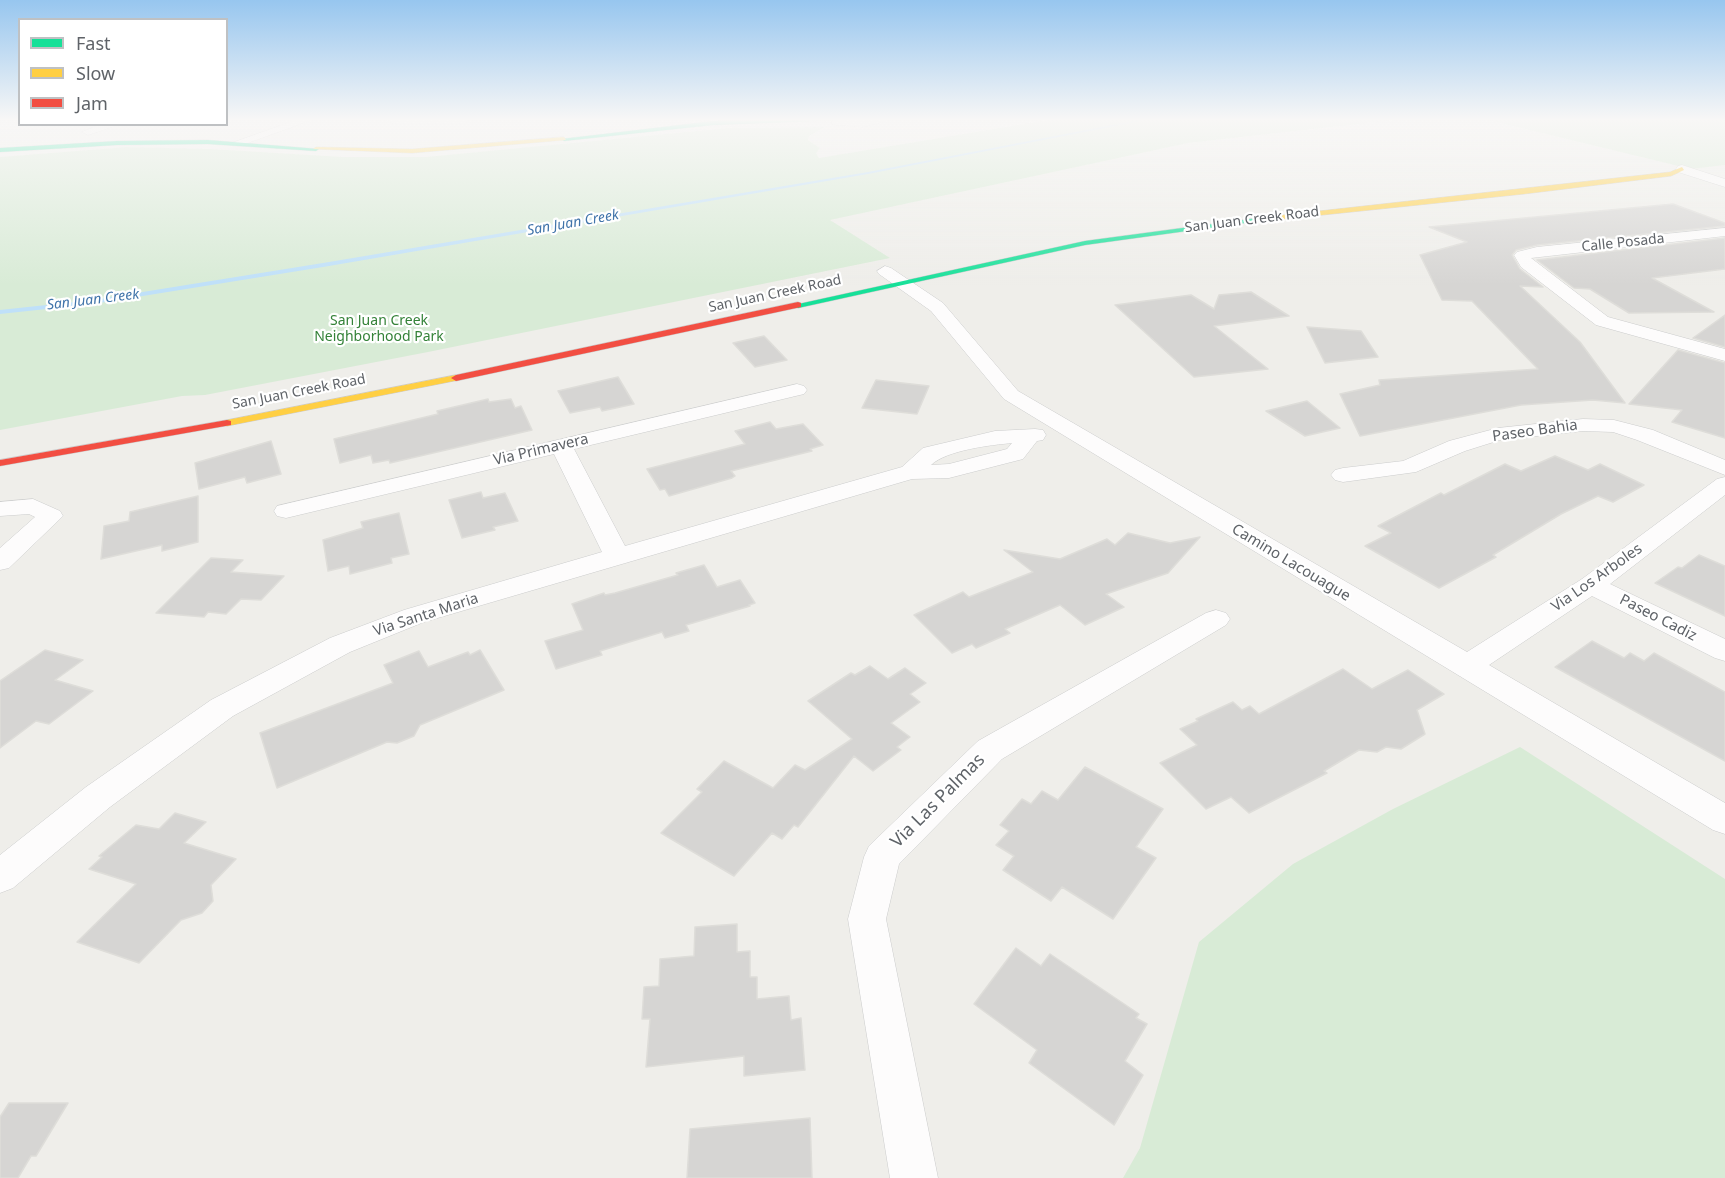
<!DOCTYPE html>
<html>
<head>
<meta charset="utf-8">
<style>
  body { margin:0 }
  #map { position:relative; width:1725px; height:1178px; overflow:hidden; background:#efeeea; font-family:"Noto Sans",sans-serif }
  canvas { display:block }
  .legend { position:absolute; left:18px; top:18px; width:210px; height:108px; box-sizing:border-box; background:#fff; border:2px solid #bfc1c3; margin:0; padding:8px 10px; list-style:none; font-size:18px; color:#5f6368 }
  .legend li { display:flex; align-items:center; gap:12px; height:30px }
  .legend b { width:30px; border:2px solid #bfc1c3 }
</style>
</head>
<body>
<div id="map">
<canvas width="1725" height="1178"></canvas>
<ul class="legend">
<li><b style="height:8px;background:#16e098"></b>Fast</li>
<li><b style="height:8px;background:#ffcf43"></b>Slow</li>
<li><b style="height:8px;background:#f24e42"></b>Jam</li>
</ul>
</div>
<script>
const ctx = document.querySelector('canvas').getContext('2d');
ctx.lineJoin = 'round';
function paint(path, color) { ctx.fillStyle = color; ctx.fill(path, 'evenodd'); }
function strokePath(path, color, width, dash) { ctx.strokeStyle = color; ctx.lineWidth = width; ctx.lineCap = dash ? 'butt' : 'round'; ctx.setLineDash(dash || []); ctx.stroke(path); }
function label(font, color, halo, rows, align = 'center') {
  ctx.font = font + ' "Noto Sans",sans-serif'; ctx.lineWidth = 4.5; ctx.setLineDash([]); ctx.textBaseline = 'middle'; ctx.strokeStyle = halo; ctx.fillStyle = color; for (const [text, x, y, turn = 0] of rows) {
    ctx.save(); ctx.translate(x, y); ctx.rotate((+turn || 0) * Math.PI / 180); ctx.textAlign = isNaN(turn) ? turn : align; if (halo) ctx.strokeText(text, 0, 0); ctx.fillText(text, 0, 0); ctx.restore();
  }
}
paint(new Path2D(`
  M1047 120H1394L1188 143 830 220 890 258 428 352 205 395 182 396 0 430V266L50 261 0 266V157L127 147 211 149 343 157H426L728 128 825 127 809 136 808 140 820 148 816 153 819 158Z
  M1488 120H1725V165L1691 169Z
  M1520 747 1725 879V1178H1123L1140 1148 1199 942 1293 864 1393 809Z`), '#d8ebd6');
paint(new Path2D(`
  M1138 120H1146L868 174 323 267 93 304 0 314V310L93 300 323 263 868 172Z`), '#bfe0f9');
const building = new Path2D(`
  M1673 204 1725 223V226L1537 245 1516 250 1512 255 1520 269 1543 287 1520 286 1580 342 1625 403 1593 400 1521 405 1360 436 1340 394 1380 385 1379 380 1538 369 1472 301 1442 300 1420 255 1467 242 1429 227Z
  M1725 238V269L1652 278 1714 312 1629 313 1590 289 1574 288 1537 260Z
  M1251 292 1289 316 1214 326 1268 369 1194 377 1115 305 1191 295 1214 309 1219 295Z
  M1725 315V347L1693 338Z
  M1307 327 1361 331 1378 357 1325 363Z
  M764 336 766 338 787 360 755 367 733 343Z
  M1678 350 1725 363V438L1672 422 1682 410 1629 404Z
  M618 377 634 404 602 411 600 407 570 413 558 391Z
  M876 380 929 386 917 414 862 408Z
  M488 399 489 402 511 399 515 408 521 406 532 430 390 463 389 460 373 463 371 455 340 463 334 439 438 414 437 411Z
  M1307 401 1340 428 1305 436 1266 411Z
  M770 422 776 429 803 424 823 445 810 449 812 451 731 471 735 476 732 478 669 496 665 489 660 490 647 469 745 444 735 431Z
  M271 441 281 474 247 483 245 477 199 489 195 463Z
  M1555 456 1588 470 1600 464 1644 485 1613 502 1598 496 1561 514 1493 555 1496 557 1439 588 1365 546 1391 533 1378 526 1441 493 1444 495 1505 464 1521 471Z
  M481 492 483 498 505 493 518 521 493 527 495 530 462 538 449 500Z
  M198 496V542L162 551V545L101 559 104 526 129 521 130 512Z
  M399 513 409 554 391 558 392 563 350 574 349 566 328 571 323 540 363 528 361 522Z
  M1128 533 1170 543 1200 537 1168 573 1106 594 1124 607 1085 625 1060 605 1005 629 1010 633 976 648 972 644 952 653 914 615 963 592 969 597 1033 572 1004 550 1060 559 1107 539 1115 545Z
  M1699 555 1725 566V616L1655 583 1678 567 1682 568Z
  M211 558 243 560 231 572 284 576 261 600 241 599 226 614 208 612 204 617 156 613Z
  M704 565 717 587 740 580 755 603 749 605 750 606 686 625 689 631 665 638 662 632 600 651 602 655 556 669 545 641 583 630 572 604 604 593 605 595 615 593 678 575 676 573Z
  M1592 641 1624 658 1630 653 1644 661 1654 653 1725 692V761L1555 667Z
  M45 650 83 660 55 680 93 691 49 724 36 721 0 748V681Z
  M480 650 504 690 420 725 414 736 397 743 387 742 277 788 260 733 393 683 384 665 419 651 428 667 468 652 470 655Z
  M870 666 888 679 905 668 926 683 910 694 920 702 891 723 910 737 897 747 901 750 873 771 854 756 798 827 794 825 782 839 772 833 734 876 661 833 702 792 697 789 724 761 773 788 795 765 805 770 852 739 808 701 851 673 855 675Z
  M1343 669 1372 689 1408 670 1444 694 1417 710 1425 734 1401 749 1386 747 1377 752 1359 750 1324 771 1327 773 1249 813 1231 797 1206 809 1160 763 1197 745 1180 729 1198 721 1196 719 1233 702 1242 710 1250 706 1259 714Z
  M1085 767 1163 809 1136 847 1156 858 1113 919 1062 887 1051 901 1003 870 1014 856 996 845 1009 831 1000 825 1022 799 1031 804 1042 791 1058 800Z
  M175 813 206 822 184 843 236 859 211 885 213 901 202 913 181 920 139 963 77 942 136 884 89 869 102 857 99 856 136 825 159 829Z
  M737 924V952L750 951V977H757V999L789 996 791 1020 801 1018 805 1070 744 1076V1056L646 1067 650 1019H642L644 987 659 986 660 959 694 956 695 927Z
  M1016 948 1041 966 1050 954 1139 1014 1136 1018 1147 1024 1125 1061 1143 1075 1114 1125 1029 1063 1037 1050 974 1004Z
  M9 1103H68L36 1156H31L18 1178H0V1117Z
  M810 1118 812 1178H687L690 1129Z`);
paint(building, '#d6d5d3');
strokePath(building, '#deddd9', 1.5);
const street = new Path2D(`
  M296 120H312L242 145 238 146 232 143Z
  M388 120H468L463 123H393Z
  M832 120H890L864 127 836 125 832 124Z
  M102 124H121L88 135 82 132Z
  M1682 165 1725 179V187L1678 172 1676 169 1678 166Z
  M1725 228V236L1531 258 1608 317 1725 349V361L1596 325 1521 267 1514 255 1517 252 1537 247Z
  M885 266 891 268 943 303 1018 391 1467 652 1582 579 1717 479 1725 477V495L1610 584 1725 639V661L1715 658 1592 596 1489 665 1725 803V834L1713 830 1004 399 931 311 879 274 877 271Z
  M797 384 804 386 807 390 804 394 574 449 625 546 902 467 923 448 995 431 1035 429 1043 430 1046 435 1043 440 1037 441 1023 459 949 478 912 479 424 622 350 652 233 716 110 807 13 888 0 893V855L86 787 211 700 330 638 404 610 602 552 554 454 286 518 277 516 274 511 277 506ZM1012 443 1007 449 949 464 931 465C947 450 991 445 1012 443Z
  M1583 419 1614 420 1653 430 1725 460V475L1637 440 1613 432 1583 431 1500 440 1465 451 1416 472 1343 482 1335 480 1331 475 1335 470 1343 468 1403 461 1449 441 1498 428Z
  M33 499 60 511 63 516 9 568 0 570V548L35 517 29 514 0 516V502Z
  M1216 610 1226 613 1230 619 1226 625 1002 759 899 864 886 919 938 1178H890L848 919 864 857 869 846 978 741 1206 613Z`);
const fast = new Path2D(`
  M841 120 713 125 564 141 561 139 713 121Z
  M208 140 319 149 316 151 208 144 117 145 0 152V148L117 141Z
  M1265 217 1267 218V220L1085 245 798 308 794 305 1085 241Z`);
const slow = new Path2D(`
  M564 137 566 140 412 153 313 149 316 147 412 149Z
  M1682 167 1684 170 1671 176 1524 194 1265 221 1261 219 1265 217 1670 172Z
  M456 375 461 378 459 380 227 426 222 423 227 420Z`);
const jam = new Path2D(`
  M798 302 801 303V307L456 381 451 378 456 375Z
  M227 420 231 421V425L0 466V460Z`);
strokePath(street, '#cbcccc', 1);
strokePath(fast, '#cacacb', 1);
strokePath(slow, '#cacacb', 1);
strokePath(jam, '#cacacb', 1);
paint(street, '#fdfcfc');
paint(fast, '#16e098');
paint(slow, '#ffcf43');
paint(jam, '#f24e42');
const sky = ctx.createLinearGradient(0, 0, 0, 285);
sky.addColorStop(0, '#97c6ef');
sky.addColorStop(0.42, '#f8f7f6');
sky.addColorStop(1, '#f8f7f600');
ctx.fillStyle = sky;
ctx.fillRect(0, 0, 1725, 285);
label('14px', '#5f6368', '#fff', [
  ["San Juan Creek Road",1252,220,-7],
  ["Calle Posada",1623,243,-6],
  ["San Juan Creek Road",775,294,-12],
  ["San Juan Creek Road",299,392,-11]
]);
label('italic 14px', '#4174aa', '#fff', [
  ["San Juan Creek",573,223,-10],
  ["San Juan Creek",93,300,-7]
]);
label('14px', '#348238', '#fff', [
  ["San Juan Creek",379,321],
  ["Neighborhood Park",379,337]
]);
label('15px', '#5f6368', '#fff', [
  ["Paseo Bahia",1535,431,-8],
  ["Via Primavera",541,450,-13],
  ["Camino Lacouague",1291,563,31],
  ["Via Los Arboles",1597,578,-35],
  ["Via Santa Maria",426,615,-18],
  ["Paseo Cadiz",1658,618,27]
]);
label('18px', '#5f6368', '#fff', [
  ["Via Las Palmas",938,801,-45]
]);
</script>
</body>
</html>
